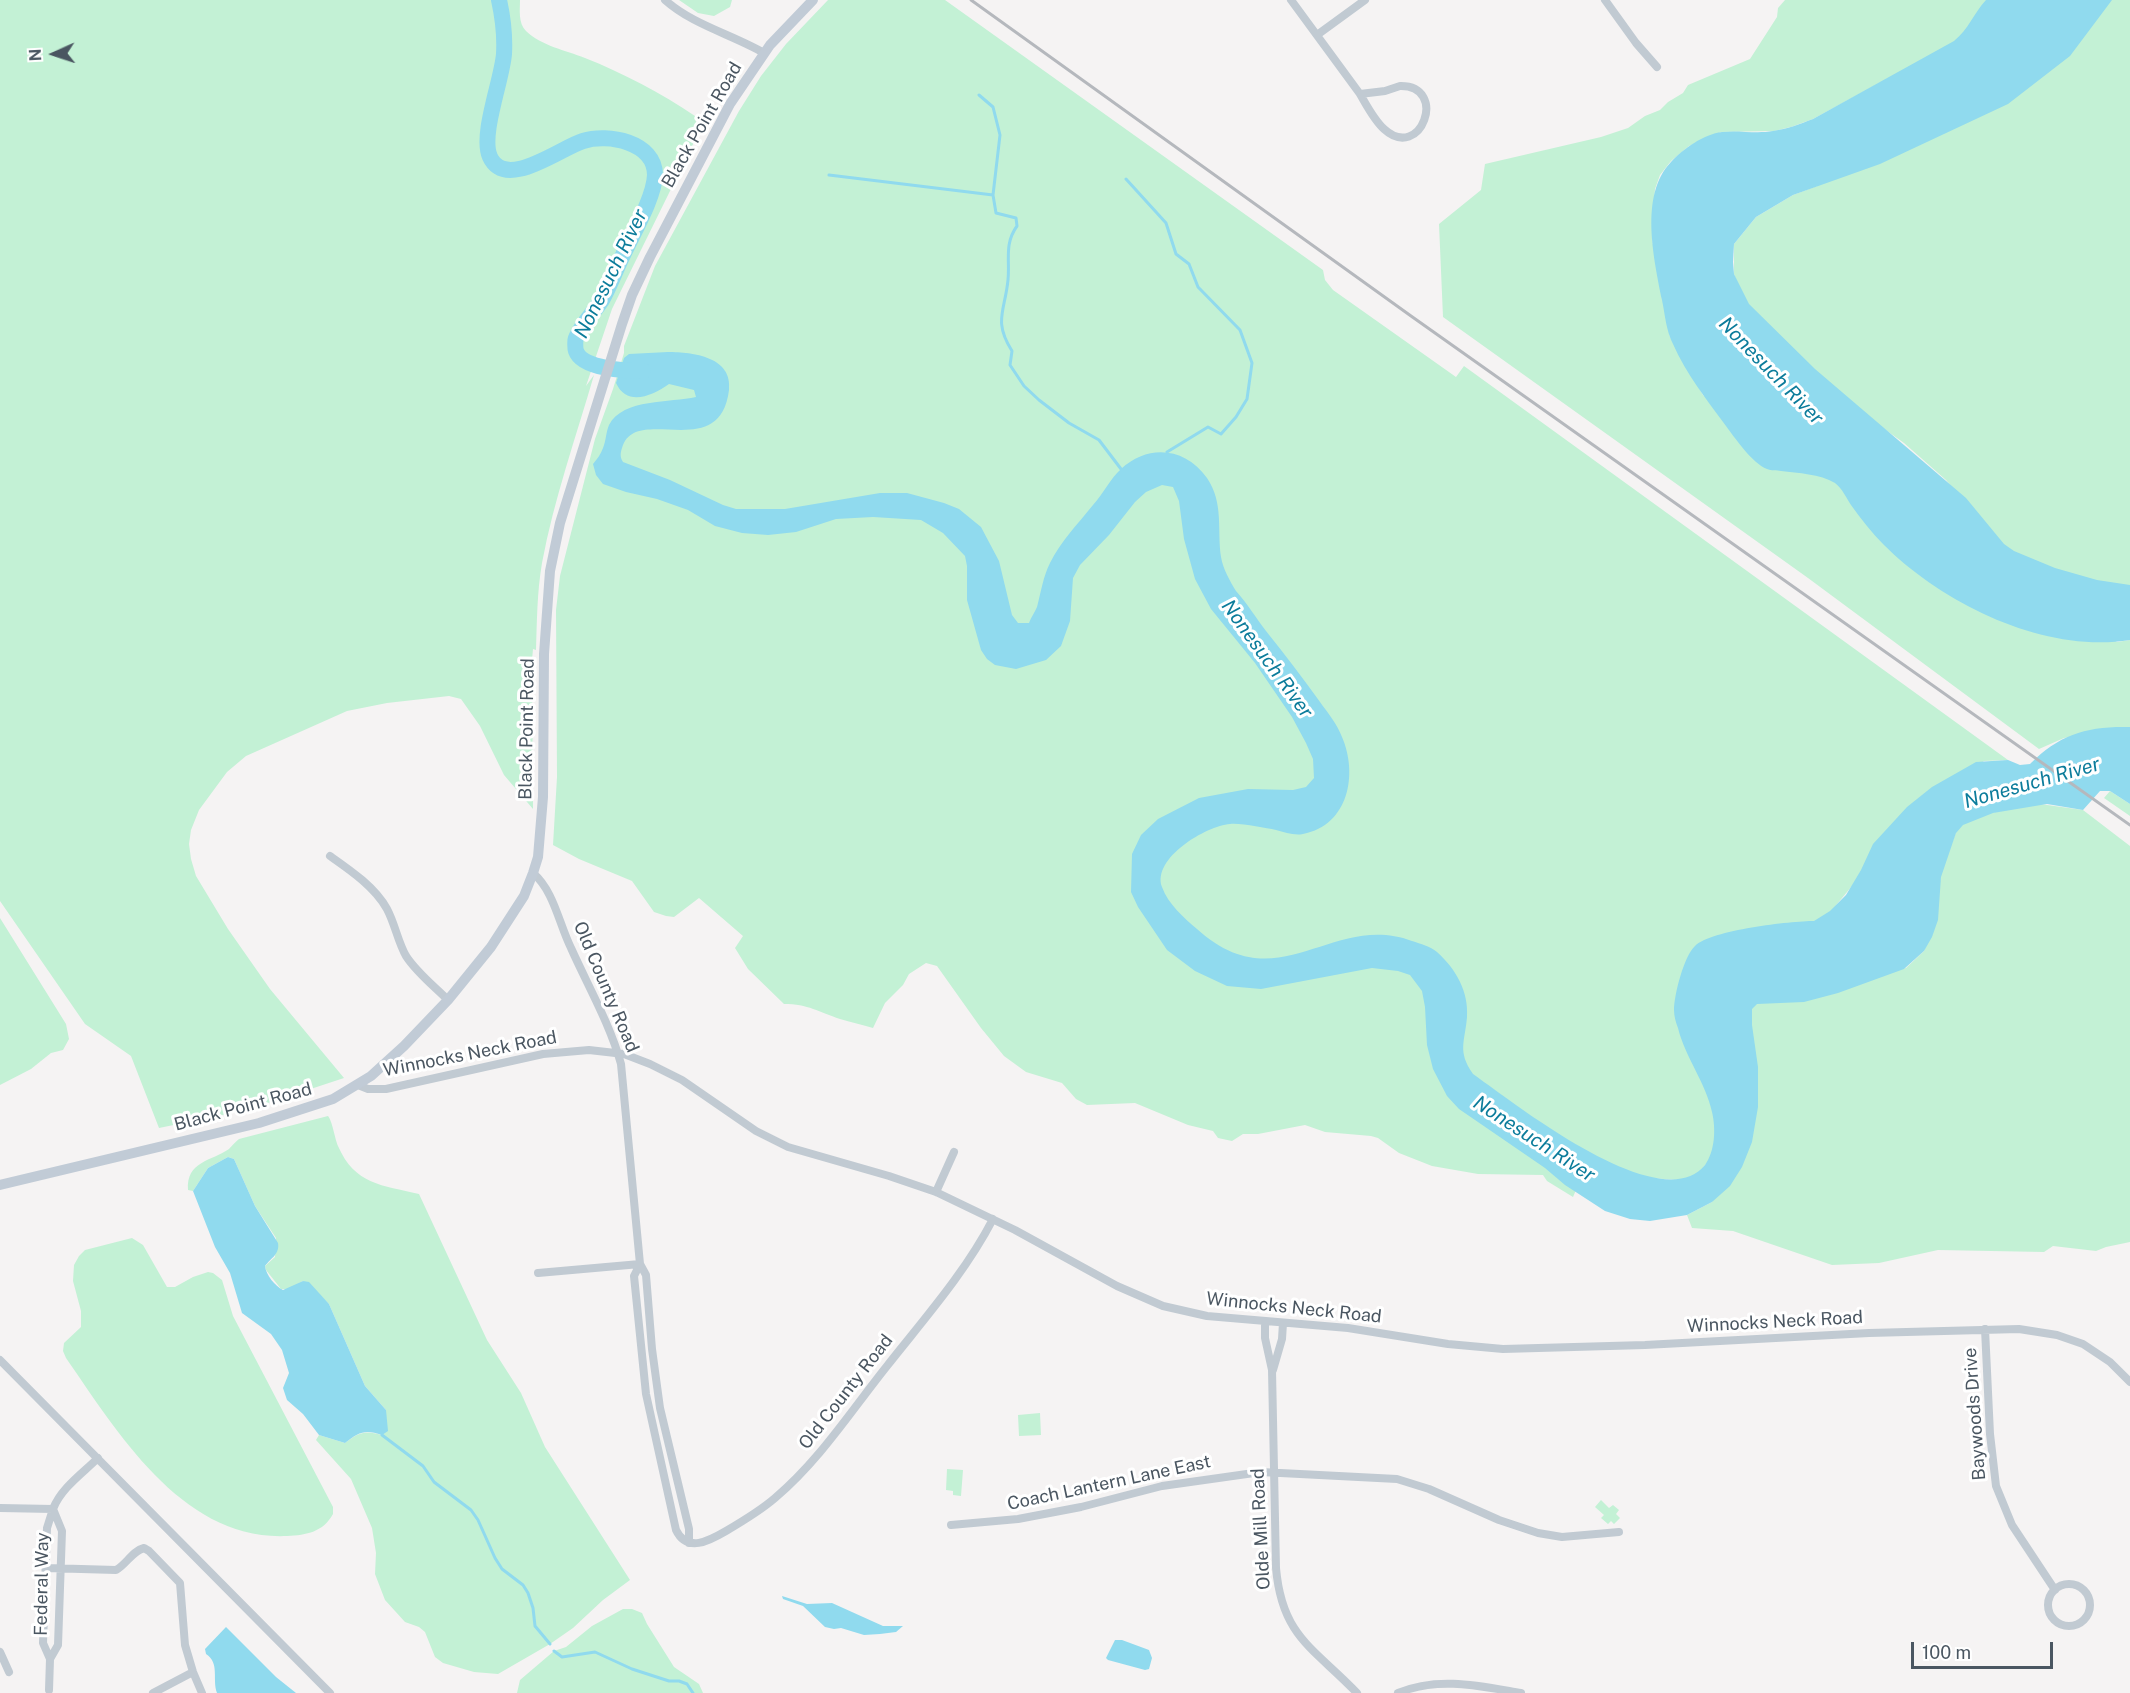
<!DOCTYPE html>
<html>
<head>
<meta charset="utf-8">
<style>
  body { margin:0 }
  #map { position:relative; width:2130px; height:1693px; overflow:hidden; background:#f5f3f3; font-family:"Public Sans",sans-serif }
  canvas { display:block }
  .north { position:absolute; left:24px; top:24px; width:60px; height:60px; -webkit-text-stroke:4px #fff; paint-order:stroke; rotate:267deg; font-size:16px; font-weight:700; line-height:24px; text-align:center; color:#4a5661 }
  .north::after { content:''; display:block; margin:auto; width:21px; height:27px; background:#4a5661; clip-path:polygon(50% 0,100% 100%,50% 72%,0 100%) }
  .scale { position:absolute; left:1911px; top:1642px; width:142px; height:27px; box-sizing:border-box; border:3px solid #4a5661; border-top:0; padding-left:8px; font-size:18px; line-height:21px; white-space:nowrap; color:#4a5661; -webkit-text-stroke:4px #fff; paint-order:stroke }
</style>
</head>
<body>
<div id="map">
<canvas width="2130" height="1693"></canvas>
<div class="north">N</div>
<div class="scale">100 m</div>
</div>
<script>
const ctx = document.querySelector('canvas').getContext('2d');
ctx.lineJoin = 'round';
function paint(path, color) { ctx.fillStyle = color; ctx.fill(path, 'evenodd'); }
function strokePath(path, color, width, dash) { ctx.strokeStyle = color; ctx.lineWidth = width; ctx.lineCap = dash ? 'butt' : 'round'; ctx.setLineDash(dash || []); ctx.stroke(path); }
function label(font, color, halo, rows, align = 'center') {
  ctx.font = font + ' "Public Sans",sans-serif'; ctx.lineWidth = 6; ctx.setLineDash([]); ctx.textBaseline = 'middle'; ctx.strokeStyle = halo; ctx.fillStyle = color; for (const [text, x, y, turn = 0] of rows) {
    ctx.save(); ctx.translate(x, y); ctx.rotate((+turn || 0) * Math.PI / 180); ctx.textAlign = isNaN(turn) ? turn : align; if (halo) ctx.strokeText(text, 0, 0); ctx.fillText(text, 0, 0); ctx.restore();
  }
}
paint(new Path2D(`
  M0 0H520C520 10 518 23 526 31 542 46 565 50 585 58 623 73 661 93 695 116L698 134 612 309 586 386 594 375C576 437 554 499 542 563 537 592 537 621 536 650L533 649 532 660 533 809 504 775 480 726 461 699 449 696 387 703 347 711 246 756 227 772 199 810 191 830 189 844 191 859 196 876 228 929 270 989 344 1078 247 1110 159 1128 131 1056 85 1024 0 901Z
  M679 0H732L730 7 714 16 698 13Z
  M828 0H945L1323 270 1325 280 1333 290 1456 377 1464 366 2008 760 1984 761 1857 880 1822 922 1780 928 1714 1109 1716 1152 1692 1181 1636 1177 1591 1155 1573 1197 1547 1181 1543 1175 1478 1174 1432 1166 1399 1153 1378 1138 1371 1136 1325 1132 1305 1125 1258 1134H1243L1232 1141 1218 1138 1213 1131 1188 1125 1135 1103 1087 1105 1076 1099 1062 1083 1026 1072 1004 1056 981 1028 937 966 926 963 909 974 903 985 885 1003 873 1028C863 1025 850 1022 840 1019 819 1012 808 1004 784 1004L748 969 735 948 743 936 699 898 674 917 666 916 654 912 632 881 579 859 553 845 557 777 556 610 560 576 595 439 613 389 624 353V346L655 266 739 111 761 76 786 44Z
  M1785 0H1989L1968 35 1813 119 1791 127 1774 131 1721 132 1689 146 1671 161 1660 175 1655 189 1652 239 1670 337 1703 395 1826 476 2117 642 2130 640V729L2064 738 2039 749 1808 578 1443 317 1439 224 1481 190 1485 164 1601 137 1628 128 1645 116 1660 110 1668 102 1683 93 1688 85 1750 59 1777 17 1778 8Z
  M2109 0H2130V588L2021 569 1946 480 1904 443 1838 396 1744 301 1734 274V244L1756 217 1793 195 1817 186Z
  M2110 791 2130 804V816L2104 798Z
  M2040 804 2083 810 2130 846V1242L2106 1247 2096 1251 2053 1246 2044 1252 1938 1250 1879 1263 1832 1265 1733 1231 1692 1228 1687 1215 1712 1202 1748 1004 1906 968 1924 951 1938 899 1941 873 1956 832 1960 825 1990 813Z
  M0 918 66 1024 69 1039 63 1050 51 1053 31 1069 0 1085Z
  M328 1116C332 1120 335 1139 338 1146 355 1185 382 1185 419 1194L487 1340 521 1393 545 1447 630 1580 603 1600 573 1628 550 1644 498 1674 474 1672 443 1663 435 1657 425 1632 419 1627 405 1622 385 1600 375 1574 376 1553 372 1528 351 1479 316 1440 319 1435 345 1443C359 1432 365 1430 382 1435L386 1410 365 1386 329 1304 303 1281 288 1289H281L266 1270 265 1266 275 1257 276 1238 255 1206 234 1159 228 1157 208 1168 193 1191 188 1190C186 1161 212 1161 229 1149 232 1146 235 1142 239 1139Z
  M132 1238 143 1245 167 1287H175L193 1277 208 1272 213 1273 222 1280 233 1316 333 1507V1514C323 1532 307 1535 287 1536 183 1541 118 1433 66 1358L63 1351 64 1343 81 1327V1311L73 1281 74 1265 79 1256 85 1250Z
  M1040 1413 1041 1435 1019 1436 1018 1415Z
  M947 1469 963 1470 961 1496 953 1495V1491L946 1490Z
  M1601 1500 1609 1508 1613 1505 1619 1510 1616 1514 1620 1518 1614 1524 1611 1521 1608 1524 1601 1518 1604 1515 1595 1507Z
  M623 1609H632L642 1613 647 1624 674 1667 699 1684 703 1693H517L520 1680 554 1651 566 1647 592 1626Z`), '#c3f1d5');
paint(new Path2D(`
  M1986 0H2112L2070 56 2008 104 1880 164 1793 195 1756 217 1734 244 1733 262 1734 274 1749 304 1815 369 1966 498 2004 544 2014 551 2055 568 2097 580 2130 585V640C2045 654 1943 604 1884 545 1872 533 1861 519 1851 505 1847 499 1842 488 1835 483 1820 474 1798 473 1781 471 1777 470 1771 471 1767 469 1752 463 1735 438 1726 426 1707 400 1686 374 1673 344 1666 331 1665 314 1662 300 1654 259 1639 195 1671 162 1683 149 1704 134 1722 132 1739 130 1756 134 1773 131 1787 129 1800 124 1813 119L1954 41C1969 29 1973 14 1986 0Z
  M668 352C693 352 733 357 729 390 720 463 639 405 623 445 621 451 619 456 623 462L670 480 723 505 736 509H785L880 493H907L944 503 959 509 981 527 999 561 1012 615 1018 623H1029C1031 617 1035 612 1037 607 1041 592 1043 577 1050 563 1061 541 1077 525 1093 505 1103 494 1110 479 1121 469 1148 444 1185 447 1207 478 1224 503 1217 530 1221 557 1223 569 1230 581 1236 591 1247 603 1256 618 1266 631 1285 655 1303 678 1320 702 1328 713 1337 724 1342 737 1358 774 1349 825 1303 834 1294 836 1285 832 1276 830 1265 828 1242 823 1230 824 1206 826 1152 858 1162 887 1168 904 1184 918 1197 929 1279 1003 1331 911 1412 941 1421 944 1430 946 1437 952 1456 969 1469 992 1467 1017 1465 1042 1457 1051 1473 1074 1513 1102 1661 1220 1705 1165 1715 1151 1716 1129 1712 1112 1706 1083 1685 1057 1678 1028 1676 1023 1674 1016 1674 1010 1674 995 1684 956 1695 946 1711 930 1791 921 1814 921L1830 911 1846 895 1861 870 1873 844 1907 807 1932 787 1976 762 2008 760 2020 765 2030 764C2060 734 2087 726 2130 727V804L2110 791H2100L2083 810 2047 804 1993 813 1963 825 1956 833 1941 877 1938 920 1932 937 1924 951 1904 969 1838 993 1804 1002 1757 1004 1752 1009V1025L1758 1067V1107L1752 1142 1742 1167 1730 1186 1712 1202 1687 1215 1650 1221 1630 1219 1605 1211 1565 1185 1545 1168 1459 1109 1447 1096 1433 1069 1427 1045 1425 1007 1422 991 1410 975 1398 971 1372 968 1261 989 1227 986 1195 971 1167 950 1138 907 1131 892 1132 854 1141 835 1158 819 1199 798 1248 789 1293 790 1306 787 1314 778 1313 759 1306 743 1292 717 1255 663 1211 609 1195 579 1184 539 1179 501 1173 487 1162 485 1146 492 1135 502 1109 535 1080 565 1073 578 1070 621 1061 646 1046 660 1016 669 995 665 987 659 981 650 967 600V566L965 556 943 533 921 520 873 517 836 519 796 532 768 535 742 533 715 526 688 510 657 499 626 492 603 484 596 475 593 464C597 459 601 454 603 448 606 441 606 432 609 425 623 398 671 403 696 397L694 390 669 384C652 396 627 407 616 383L624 358 629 354Z
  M228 1157 234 1159 255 1206 278 1243C280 1254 271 1258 265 1266 266 1275 275 1286 283 1290L303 1281 309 1282 329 1304 365 1386 386 1410 388 1431 382 1435C365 1429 359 1432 345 1443L319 1435 303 1414 287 1400 283 1388 289 1373 282 1350 271 1334 242 1313 230 1273 215 1247 193 1191 208 1168Z
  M782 1596 807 1604 832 1603 883 1626H903L896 1632 880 1634 864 1635 841 1628 834 1629 825 1627 803 1606 783 1599Z
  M226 1627 276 1677 296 1693H217C212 1679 220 1663 206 1654L205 1649Z
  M1115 1640H1122L1149 1650 1152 1658 1149 1669 1145 1670 1108 1660 1106 1658Z`), '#90daee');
strokePath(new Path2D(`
  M979 95 993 107 1000 135 993 195 996 213 1016 218 1017 226C1004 244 1010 260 1008 280 1005 311 993 321 1012 351L1010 365 1024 386 1039 400 1069 423 1099 440 1121 469
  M829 175 993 195
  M1126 179 1166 223 1176 254 1189 264 1198 287 1240 330 1252 363 1247 399 1236 417 1221 434 1208 427 1167 452
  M382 1435 423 1466 434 1482 471 1510 478 1520 495 1558 502 1569 523 1585 528 1593 533 1608 535 1626 550 1644
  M554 1651 562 1657 595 1652 632 1669 669 1681H679L687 1684 693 1693`), '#90daee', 3);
strokePath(new Path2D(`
  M499 0C503 18 505 36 504 54 502 80 480 135 490 157 506 191 560 148 583 141 608 133 655 142 655 175 654 198 633 233 623 255 616 269 610 286 602 300 594 312 582 324 576 338 575 340 575 348 576 351 582 369 627 371 643 371`), '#90daee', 16);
strokePath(new Path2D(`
  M665 0C693 25 731 34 764 53
  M1291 0 1360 94
  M1605 0 1636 43 1657 67
  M1317 35 1365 0
  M1400 86C1449 85 1421 163 1384 129 1374 120 1367 106 1360 94L1385 91Z
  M330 856C350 870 375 887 387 909 395 924 398 942 406 956 417 973 434 986 448 1000
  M533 873C554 891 559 924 571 948 588 986 610 1024 621 1064L640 1264 646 1275 652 1349 660 1408 689 1529V1543
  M358 1085 368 1089H386L543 1054 589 1050 624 1054 650 1064 682 1080 756 1131 788 1147 889 1176 936 1192 1015 1230 1117 1286 1163 1306 1207 1316 1348 1328 1448 1344 1503 1349 1645 1345 1869 1333 2019 1329 2057 1335 2083 1344 2110 1362 2130 1382
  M936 1192 954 1152
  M640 1264 634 1276 646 1394 676 1530C687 1553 709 1541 726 1531 743 1521 760 1511 775 1498 819 1461 851 1411 887 1366 924 1319 965 1273 993 1219
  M538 1273 640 1264
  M1265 1322V1338L1272 1370 1276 1568C1282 1637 1314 1648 1357 1693
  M1985 1329 1990 1434 1996 1486 2012 1525 2055 1590
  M0 1360 330 1693
  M1273 1370 1282 1339 1283 1323
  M0 1508 53 1509C61 1488 83 1473 98 1458
  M951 1525 1018 1519 1081 1507 1162 1486 1261 1472 1397 1479 1429 1489 1499 1520 1538 1533 1562 1537 1619 1532
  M46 1568 116 1570C127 1564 132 1551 144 1548L149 1551 180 1583 185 1645 193 1672 202 1693
  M2048 1605a21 21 0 1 1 42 0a21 21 0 1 1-42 0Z
  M0 1652 9 1672
  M49 1690 50 1659 58 1645 62 1531 53 1509 47 1528 43 1643 50 1659
  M153 1693 193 1672
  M1398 1693C1438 1676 1480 1686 1521 1693`), '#c1cad2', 8);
strokePath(new Path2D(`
  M0 1185 259 1123 333 1099 371 1076 404 1046 448 1000 491 947 524 896 533 873 538 857 543 797 544 654 550 571 560 523 622 324 632 295 650 257 730 104 770 45 813 0`), '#c1cbd6', 10);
strokePath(new Path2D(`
  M971 0 1411 316 2130 825`), '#b5b8bd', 3);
label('18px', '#4a5661', '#fff', [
  ["Black Point Road",702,125,-60],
  ["Black Point Road",527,729,-89],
  ["Old County Road",606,987,67],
  ["Winnocks Neck Road",470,1054,-11],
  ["Black Point Road",243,1107,-15],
  ["Winnocks Neck Road",1294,1308,6],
  ["Winnocks Neck Road",1775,1322,-3],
  ["Old County Road",846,1392,-52],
  ["Baywoods Drive",1975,1414,-94],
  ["Coach Lantern Lane East",1109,1483,-12],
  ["Olde Mill Road",1261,1529,-93],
  ["Federal Way",42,1584,-89]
]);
label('italic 20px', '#0c7c9b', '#fff', [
  ["Nonesuch River",611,274,-64],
  ["Nonesuch River",1771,371,46],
  ["Nonesuch River",1267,659,54],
  ["Nonesuch River",2032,783,-16],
  ["Nonesuch River",1534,1139,33]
]);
</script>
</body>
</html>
